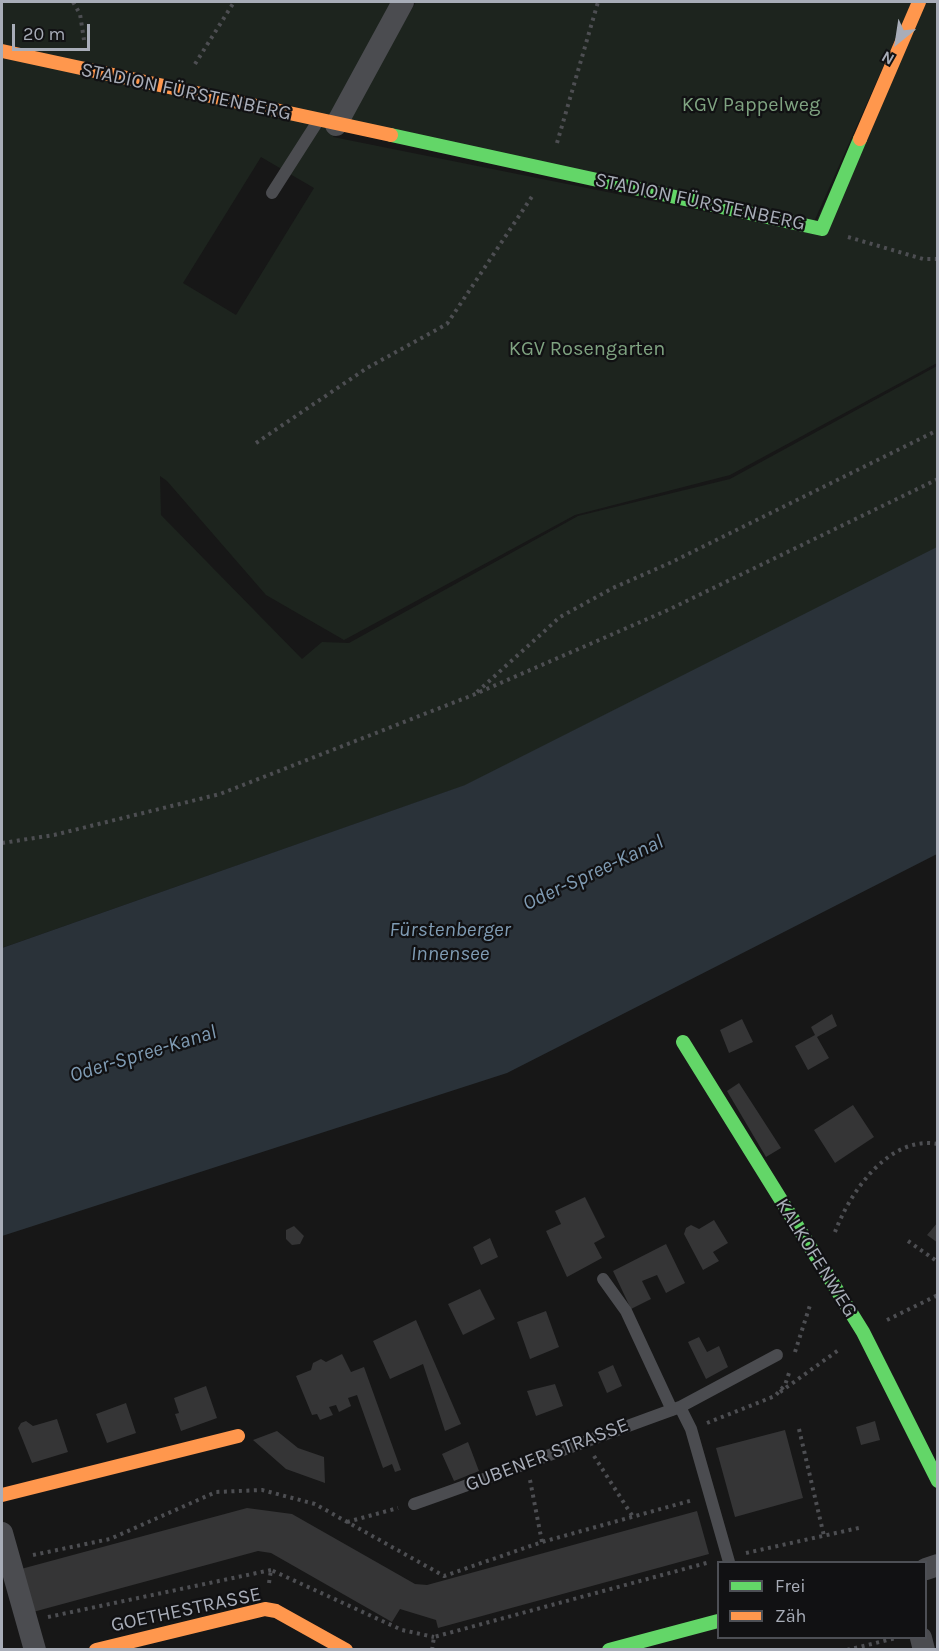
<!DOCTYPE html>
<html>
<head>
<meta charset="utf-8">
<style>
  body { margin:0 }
  #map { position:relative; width:939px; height:1651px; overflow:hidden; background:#171717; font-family:Karla,sans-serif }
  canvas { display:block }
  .frame { position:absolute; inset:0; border:3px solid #a8adb8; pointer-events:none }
  .legend { position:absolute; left:717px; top:1561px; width:210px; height:78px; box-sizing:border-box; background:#111113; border:2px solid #4d4f55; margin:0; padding:8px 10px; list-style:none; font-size:18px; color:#a8adb8 }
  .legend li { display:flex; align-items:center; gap:12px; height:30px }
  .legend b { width:30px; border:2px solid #4d4f55 }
  .north { position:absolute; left:867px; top:12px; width:60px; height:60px; -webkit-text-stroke:4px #111113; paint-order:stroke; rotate:210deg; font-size:16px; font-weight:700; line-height:24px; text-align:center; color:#a8adb8 }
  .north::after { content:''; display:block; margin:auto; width:21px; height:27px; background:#a8adb8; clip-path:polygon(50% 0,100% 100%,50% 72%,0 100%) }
  .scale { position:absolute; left:12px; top:24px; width:78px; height:27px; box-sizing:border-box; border:3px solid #a8adb8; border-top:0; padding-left:8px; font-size:18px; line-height:21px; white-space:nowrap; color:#a8adb8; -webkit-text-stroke:4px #111113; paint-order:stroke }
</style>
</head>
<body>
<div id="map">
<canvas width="939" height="1651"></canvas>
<div class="frame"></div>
<ul class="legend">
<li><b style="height:8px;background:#63d668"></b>Frei</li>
<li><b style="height:8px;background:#ff974d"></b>Zäh</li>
</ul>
<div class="north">N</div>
<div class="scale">20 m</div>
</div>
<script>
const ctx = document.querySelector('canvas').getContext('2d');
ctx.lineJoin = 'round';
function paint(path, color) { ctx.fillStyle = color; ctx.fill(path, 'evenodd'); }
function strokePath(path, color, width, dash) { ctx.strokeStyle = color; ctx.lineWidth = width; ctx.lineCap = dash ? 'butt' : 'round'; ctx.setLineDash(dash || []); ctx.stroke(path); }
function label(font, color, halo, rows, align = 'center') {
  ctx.font = font + ' Karla,sans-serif'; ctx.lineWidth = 4.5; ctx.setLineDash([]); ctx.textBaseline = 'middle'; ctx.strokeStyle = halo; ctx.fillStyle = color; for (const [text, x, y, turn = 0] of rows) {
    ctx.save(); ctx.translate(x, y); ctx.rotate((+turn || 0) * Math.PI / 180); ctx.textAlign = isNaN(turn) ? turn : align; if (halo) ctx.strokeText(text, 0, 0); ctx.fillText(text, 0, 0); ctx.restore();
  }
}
paint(new Path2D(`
  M2 2H404L333 137 811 233 916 2H937V363L730 475 575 515 344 640 266 595 167 481 160 476 161 515 302 659 322 642 349 643 578 516 730 479 937 366V548L466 785 2 948ZM261 157 314 188 236 315 183 283Z
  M416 2H912L813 224 345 123Z`), '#1d241e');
paint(new Path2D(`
  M937 547V854L507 1073 2 1236V948L465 785Z`), '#2a3239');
paint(new Path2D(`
  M832 1014 837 1026 817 1037 829 1058 808 1070 795 1046 815 1035 811 1027Z
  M742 1019 753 1042 729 1053 720 1030Z
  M739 1083 781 1148 766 1157 727 1091Z
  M853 1105 874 1137 835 1163 814 1130Z
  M585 1197 605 1237 594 1243 602 1258 567 1277 546 1231 561 1224 555 1211Z
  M714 1220 728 1243 713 1252 719 1261 703 1270 684 1234 686 1228 691 1225 699 1229Z
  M938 1222V1243L927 1235Z
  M294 1226 304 1236 300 1244 292 1245 286 1239V1230Z
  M490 1238 498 1257 481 1265 473 1247Z
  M666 1244 685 1283 666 1293 657 1275 642 1281 651 1299 631 1309 613 1271Z
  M480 1289 495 1319 463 1335 448 1304Z
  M546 1311 559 1347 530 1359 517 1322Z
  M416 1320 461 1424 445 1431 423 1364 390 1379 373 1341Z
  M699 1337 707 1352 719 1346 728 1367 706 1379 688 1342Z
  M342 1354 351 1372 364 1367 401 1470 395 1472 392 1464 383 1468 357 1395 348 1398 351 1406 339 1412 336 1405 329 1407 333 1415 320 1420 317 1414 312 1415 296 1376 311 1370 313 1363 321 1359 326 1362Z
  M613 1365 622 1386 607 1393 598 1372Z
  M555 1384 563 1406 536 1416 527 1391Z
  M206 1386 217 1418 181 1431 175 1414 179 1413 174 1398Z
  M126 1403 136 1433 107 1443 96 1414Z
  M57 1419 68 1452 32 1463 18 1428 21 1423 26 1421 33 1426Z
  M875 1421 880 1440 861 1445 856 1427Z
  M785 1430 803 1498 735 1517 716 1448Z
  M277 1431 298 1448 324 1457 325 1483 286 1469 253 1440Z
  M468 1442 479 1471 454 1481 442 1454Z
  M247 1508 292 1514 415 1584 427 1585 697 1511 709 1554 438 1628 436 1620 400 1609 392 1622 271 1553 258 1551 33 1612 21 1569Z`), '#353536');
strokePath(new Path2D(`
  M73 2 80 14 84 40
  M195 64 234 2
  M557 143 598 2
  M848 237 923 259H938
  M256 443 367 368 447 324 533 195
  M477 692 560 617 613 588 672 562 938 430
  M2 843 54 835 220 794 473 695 668 610 938 479
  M835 1232C850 1192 889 1135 938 1144
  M908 1241 938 1262
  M887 1320 938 1295
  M795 1352 811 1302
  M780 1392 840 1349
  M707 1423 775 1396 785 1385 790 1370
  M799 1429 824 1536
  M594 1456 633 1517
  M530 1480 542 1542
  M347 1522 398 1508
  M746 1553 863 1527
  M33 1555 110 1539 216 1492 262 1490 315 1504 444 1576 542 1542 693 1500
  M269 1583 271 1570 402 1630 434 1637
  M48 1617 271 1570
  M432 1650 434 1637 710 1562
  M847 1650 896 1638`), '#4d4e52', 4, [3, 4.5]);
strokePath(new Path2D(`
  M272 193 318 121
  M603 1279 626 1311 672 1410
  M414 1504C503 1473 591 1439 680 1407
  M729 1562 691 1429 680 1407 777 1355`), '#4b4c50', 12);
strokePath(new Path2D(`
  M336 125 403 2
  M2 1533 35 1650
  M926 1569 938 1565
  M921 1638 924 1650`), '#4b4c50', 22);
strokePath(new Path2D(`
  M391 135 822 229 860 139
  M683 1042 863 1332 938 1481
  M609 1650 718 1621`), '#63d668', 14);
strokePath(new Path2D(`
  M2 51 391 135
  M860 139 919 2
  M2 1495 238 1436
  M96 1650 265 1609 276 1611 346 1650`), '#ff974d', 14);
label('20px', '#a8adb8', '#111113', [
  ["STADION FÜRSTENBERG",186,92,12],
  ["STADION FÜRSTENBERG",700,202,12],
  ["KALKOFENWEG",816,1258,58],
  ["GUBENER STRASSE",547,1455,-21],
  ["GOETHESTRASSE",186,1610,-12]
]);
label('20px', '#7fa381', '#111113', [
  ["KGV Pappelweg",751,105],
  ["KGV Rosengarten",587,349]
]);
label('italic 21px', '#7f9bb3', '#111113', [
  ["Oder-Spree-Kanal",593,873,-25],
  ["Fürstenberger",450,930],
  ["Innensee",450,954],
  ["Oder-Spree-Kanal",143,1054,-17]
]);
</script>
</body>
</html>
